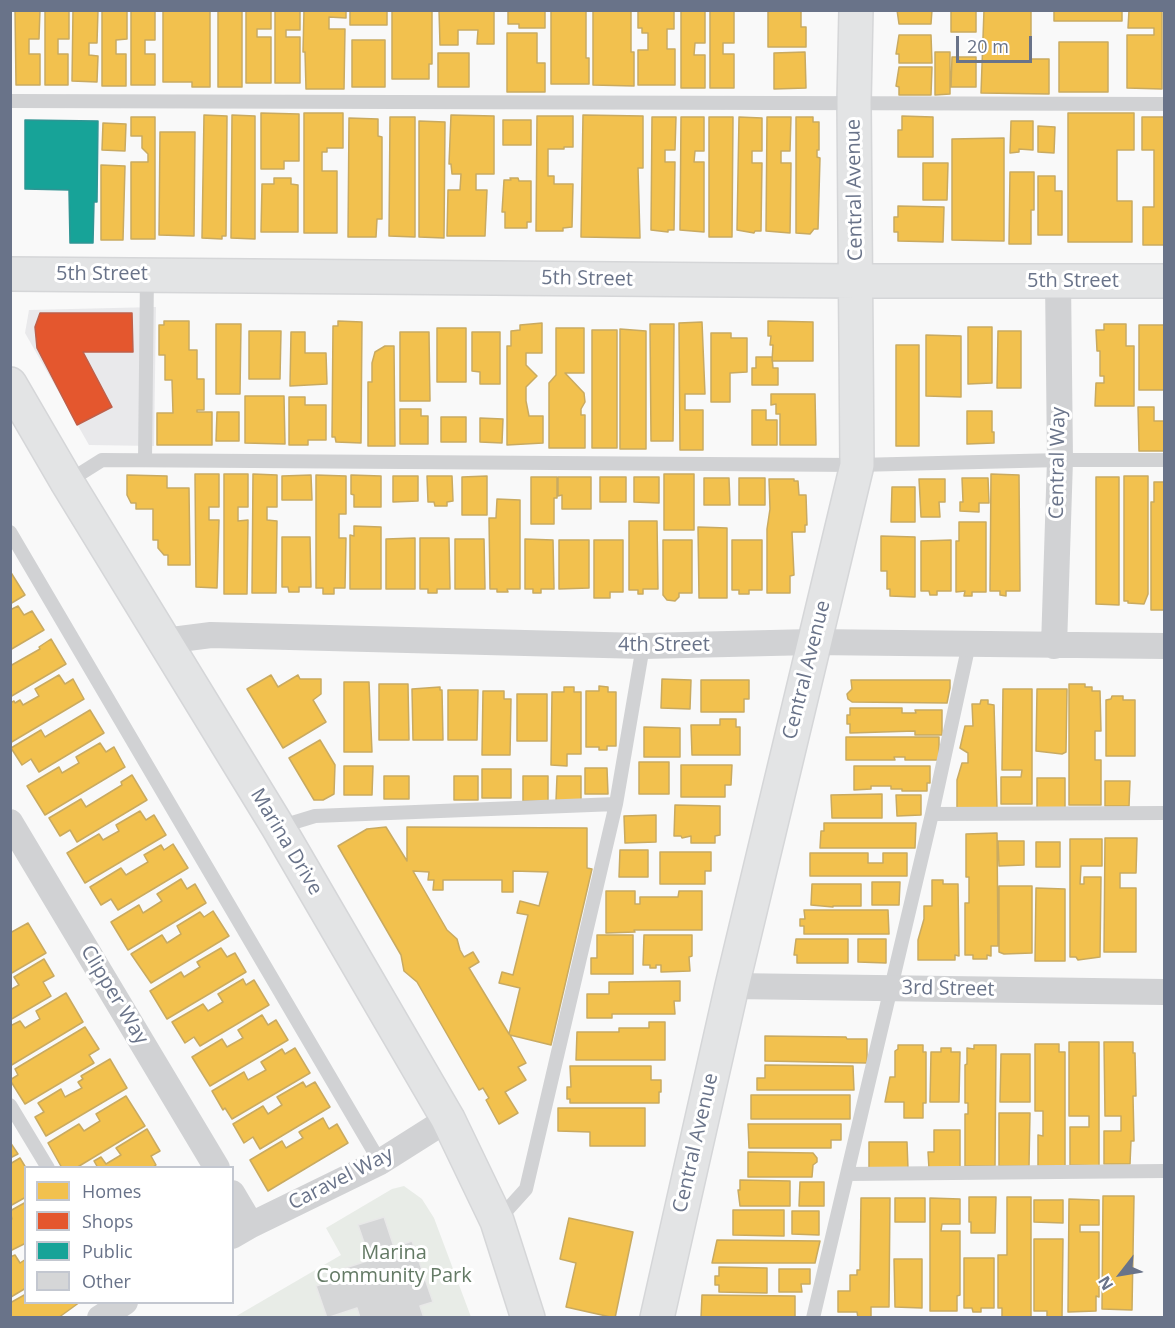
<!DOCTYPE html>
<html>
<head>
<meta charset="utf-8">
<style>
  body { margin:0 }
  #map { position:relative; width:1175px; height:1328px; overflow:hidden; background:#f9f9f9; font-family:"Open Sans",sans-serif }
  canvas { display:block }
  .frame { position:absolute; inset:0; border:12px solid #697389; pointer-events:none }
  .legend { position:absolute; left:24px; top:1166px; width:210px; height:138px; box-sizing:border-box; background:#fff; border:2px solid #c3c7d0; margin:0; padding:8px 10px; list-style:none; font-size:18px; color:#697389 }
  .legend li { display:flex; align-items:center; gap:12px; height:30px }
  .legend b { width:30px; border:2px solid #c3c7d0 }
  .north { position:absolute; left:1091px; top:1244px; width:60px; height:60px; -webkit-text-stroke:4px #fff; paint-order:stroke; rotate:239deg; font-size:16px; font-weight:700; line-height:24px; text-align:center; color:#697389 }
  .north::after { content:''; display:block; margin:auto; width:21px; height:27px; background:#697389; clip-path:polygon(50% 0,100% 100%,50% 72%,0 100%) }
  .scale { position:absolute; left:956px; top:36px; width:76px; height:27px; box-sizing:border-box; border:3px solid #697389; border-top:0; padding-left:8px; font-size:18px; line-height:21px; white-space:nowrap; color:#697389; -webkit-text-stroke:4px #fff; paint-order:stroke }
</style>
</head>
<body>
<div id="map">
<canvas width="1175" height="1328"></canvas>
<div class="frame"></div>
<ul class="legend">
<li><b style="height:16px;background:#f2c14e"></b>Homes</li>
<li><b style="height:16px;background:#e4572e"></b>Shops</li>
<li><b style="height:16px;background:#17a398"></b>Public</li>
<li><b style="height:16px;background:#d5d6d7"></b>Other</li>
</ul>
<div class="north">N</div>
<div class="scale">20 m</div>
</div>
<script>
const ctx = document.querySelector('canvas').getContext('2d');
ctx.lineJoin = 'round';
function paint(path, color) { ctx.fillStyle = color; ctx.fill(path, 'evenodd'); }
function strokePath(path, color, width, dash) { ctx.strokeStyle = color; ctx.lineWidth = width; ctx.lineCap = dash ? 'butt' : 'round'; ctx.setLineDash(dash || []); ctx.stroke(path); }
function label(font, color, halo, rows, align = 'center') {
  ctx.font = font + ' "Open Sans",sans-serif'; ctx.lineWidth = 6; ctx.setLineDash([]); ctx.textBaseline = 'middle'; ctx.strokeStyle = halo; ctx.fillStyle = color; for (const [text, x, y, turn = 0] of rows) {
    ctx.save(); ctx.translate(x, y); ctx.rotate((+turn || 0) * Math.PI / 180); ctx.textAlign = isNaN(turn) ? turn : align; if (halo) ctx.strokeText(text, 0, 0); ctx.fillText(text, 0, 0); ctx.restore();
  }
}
paint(new Path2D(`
  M156 307 154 446 89 445 25 333 29 310Z`), '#e9e9eb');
paint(new Path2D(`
  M404 1186 422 1199 434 1218 471 1317 233 1318 341 1255 326 1228 392 1189Z`), '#e8ece7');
const homes = new Path2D(`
  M15 10H40L39 39H29V54H40V85H16Z
  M45 10H69V39H58V54H68V85H45Z
  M73 10H98L97 43H89V55L98 56 97 82 72 81Z
  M102 10H127V39L116 40V54H126V86H102Z
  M131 10H155V40H145V54H155V85H131Z
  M163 10H210V87H192V82H163Z
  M218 10H242V87H218Z
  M246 10H271V29H257V37H271V83H246Z
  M275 10H300V30H286V37H300V83H275Z
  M304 10H346V18L329 17V29H345L344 89H306L305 52H303Z
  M350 10H387V25H350Z
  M392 10H432V64H429V79H392Z
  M439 10H494V44H477L478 30H458V45H440Z
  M508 10H545V28H519V24H508Z
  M551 10H586V58H589V84H551Z
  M593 10H631V52H634V86L593 85Z
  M638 10H674V29H667V49H675V85H638V50H648V33H642V28H638Z
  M681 10H705V43H695L694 55H705V88H681Z
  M710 10H734V43H723V54H734V88H710Z
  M768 10H801V27H806V47H768Z
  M897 10H932L931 24H899Z
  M953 10H976V32H951V12Z
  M984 10H1031V59H1049V94L981 93Z
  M1054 10H1122V21H1054Z
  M1129 10H1162V89L1127 88V35H1154V28H1128Z
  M507 33H537V63H545V92H507Z
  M899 35H931L932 63H899V54H896Z
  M352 40H385V87H352Z
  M1059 42H1108V92H1059Z
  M805 52 806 88 774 89V53Z
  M935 52H950V94L935 95Z
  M438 53H469V87H438Z
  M952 57H976V87H951Z
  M899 67H932L931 95H899V87L896 86Z
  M261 113 299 114V161H284V169H261Z
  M304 113H343V148H327V152H322V171H337V233H304Z
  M1068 113H1134V150H1117V201H1132V242H1068Z
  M204 115 227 116 226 236H222V239L202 238Z
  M232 115 255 116V239L231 238Z
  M451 115 494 116V174H476V190H487L485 236H447L448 190H460L461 174H452L451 164H449Z
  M583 115 643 116V168H638L640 238 581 237Z
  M537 116H573V147H564V149H548V176H554V184H573L572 227 563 228V231H536Z
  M902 116 933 117V157H898V130H902Z
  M131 117H155V239H131V162H148V154L142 148V136H131Z
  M390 117H415V237L389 236Z
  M652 117H676L675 150H665V162H675L674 230H668V232L651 230Z
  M681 117H704V151H695L694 162H704V232L680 230Z
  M709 117H733L732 237H709Z
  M739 117 762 118V151H752V163H762L761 231H755L754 233 737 230Z
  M767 117H791L790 151H781V163H791L790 233 766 231Z
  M796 117H813V122H819V150H817V157L820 158 818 229H814L810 234 796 233Z
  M1142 117H1164V245H1143V207H1154V150H1142Z
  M349 118 378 119V136L382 137V219H377L376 237H348Z
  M503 120H531V145H503Z
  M419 121 445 122 444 238 419 237Z
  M1011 121H1033V150L1019 149V152L1010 153Z
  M103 123 126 124 125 151 102 150Z
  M1038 126 1055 127 1054 153 1038 152Z
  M160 132H195L194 236 159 235Z
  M1004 138V241L952 240V139Z
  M923 163H948L947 200H923Z
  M101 165 125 166 123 240H101Z
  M1010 172H1034V210H1031V244H1009Z
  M1038 176H1055V191H1062V235H1038Z
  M274 178H291V184L298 185V232H261L262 184H274Z
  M510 178H518L519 181H531V222H527V228H505V212H502L504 180H511Z
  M898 206 944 207 943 242 898 241V232H894V217H898Z
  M164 321H189V350H197V379H204V410H197V412H212V445H157V413H173L172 380H165V355H159V325H164Z
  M338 321 362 322 361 443 336 442 335 437H332L333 326H338Z
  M768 321 813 322V361H772L773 345H770L771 336H768Z
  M702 322 705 394H685V410H703V450H680L679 323Z
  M542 323V353H526V365L537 376 526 387V401L529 416H543V443L507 445V346H511V331L520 330V325Z
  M216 324H241L240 394H216Z
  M650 324H674L673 441H651Z
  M1104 324H1126V346H1134V406H1095L1096 383H1104V376H1100V351H1097L1096 330H1104Z
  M1139 325H1164V390H1139Z
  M968 327H992V383L968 384Z
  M437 328H466V382H437Z
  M556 328H584V373H565L584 393 585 402 581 409V415H585V448H549V383L556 375Z
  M620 329 646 331V449H620Z
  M592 330H617V448H592Z
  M249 331H281L280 379H249Z
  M998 331H1021V388H997Z
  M291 332H305V353H326L327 384 290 386Z
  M400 332H429L430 401H400Z
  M472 332H500V384H480V372L472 371Z
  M711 333H731V338H747V372L730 373V402H711Z
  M926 335 961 336V397L926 396Z
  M896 345H919V446H896Z
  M385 346H394L395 446H368V382H372V363L375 352Z
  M756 357H772L773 368H778V385H752V368H756Z
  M771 394H815L816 445H780V414H776V404L771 405Z
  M245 396H284L285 444 245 443Z
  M289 397H305V405H326V440H308V445H289Z
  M1138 407H1154V421H1164V451H1139Z
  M400 409H421V416H428V444H400Z
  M752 410H766V420H777V445H752Z
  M967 411H992V432H994V443L967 444Z
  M217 412H239V441H216Z
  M441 417H466V442H441Z
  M480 418 503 419 502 443 480 442Z
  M195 474H219V507H209V520H219L217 588 196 587Z
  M224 474H248V507H238V521L248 520 247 594H224Z
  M253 474 277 475V507H267V520L277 521 276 593H252Z
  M664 474H694V530H664Z
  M991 474 1019 475 1020 591H1006V596L1000 595V591H990Z
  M127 475 167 476V488H189L190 565H168V555H164L158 548V540H153V509H136V503H131L127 495Z
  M311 475 312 500H282V476Z
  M316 475 346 476V514H339V538H346L345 588H334V594H323V588H316Z
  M351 475 381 476V507H354V495L351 494Z
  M393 476H418V501L393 502Z
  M427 476H452L453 501 447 502V506H435L434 502H428Z
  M487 476V515H462V477Z
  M1124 476H1148V594L1144 604 1128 603V601H1124Z
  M531 477H557V498H554V524H531Z
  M558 477H591V509H562V495L558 496Z
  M600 477H626V502H600Z
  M634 477H659V503L634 502Z
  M1096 477H1119V605L1096 604Z
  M704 478H729L730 505H704Z
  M739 478H765V505H739Z
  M962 478H988L989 503H979V512L960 511V502H963Z
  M769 479H794V481H798L799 495H806L807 525H805V532H792L794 575 790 576V593H767V529L770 509Z
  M919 479H945V502H939L940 517H921Z
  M1154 482H1164V610H1151V502H1154Z
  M892 487H915V522H891Z
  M497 499 520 500V589H507L508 592H497V589H490L489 518H496Z
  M629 521H657L658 589H643V594H638V590H629Z
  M959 522H986V592H972V596H964L965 591 956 592V541H959Z
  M354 526 381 527V589H350V535L354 536Z
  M698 527 727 528V598H699Z
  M881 536 915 537V597L890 596V589H887V571H881Z
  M282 537H310L311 587H299V592H289L288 587H282Z
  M415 538V589H386V539Z
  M420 538H449L450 589H437V593H428V589H420Z
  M455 539H484L485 589H455Z
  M525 539 553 540 554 589H541V593H533V589H525Z
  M559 540H589V588L559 589Z
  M594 540H623V592H610V598H594Z
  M663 540H692V593H679V597L675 601 667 600 663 595Z
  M732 540H762V590H749V594H739V590H732Z
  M951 540V591H937V595H930L929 591H921V541Z
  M10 571 25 595 10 604Z
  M18 606 24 615 32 611 44 630 10 650V610Z
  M51 639 66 664 10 697V666L40 649 39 647Z
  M59 675 65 684 73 679 84 699 10 743V703L14 701 15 703 20 700 23 705 39 696 35 689Z
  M271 675 278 687 298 675 300 679H321V694L313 700 326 722 283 748 247 689Z
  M662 679 691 680 690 709 661 708Z
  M701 680H749V699H744V712H701Z
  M851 680H950V688L947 703 852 702 848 699 847 694 852 689Z
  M344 682H369L372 752H344Z
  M379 684H408L409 740H379Z
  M1069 684H1085V687H1092V691H1100L1101 731H1095V760H1101V805H1069Z
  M599 686 608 687V692H616V746H607V750H599V747H586V691H599Z
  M440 687V690H442L443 740H413L412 689Z
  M564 687H574V692H581V754H567V766L551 765 552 692H564Z
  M1003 689H1032V804H1001V777H1021L1022 770H1002Z
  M1037 689H1067L1066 752 1062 754 1036 751Z
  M448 690H478L477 740H448Z
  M483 691H504V699H511L510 755H482Z
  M517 694H547V741H517Z
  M1112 696H1123V700H1135V756H1106V700L1111 699Z
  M981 700H988V704L994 705 997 808H957V780L962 763H968V753L960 748 965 726H973L972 704H980Z
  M850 708H902V713H916L915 710H942V735H915V731L850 733V724H847V715H850Z
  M90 710 104 733 39 772 31 759 22 765 11 748 41 730 45 737Z
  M720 719H736V727H740V755H692L691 725H720Z
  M644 727 680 728V757H644Z
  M846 737H939V760H905V757H894L895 760H846Z
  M320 740 335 765 334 794 323 800H314L289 758Z
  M100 743 106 752 114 747 125 767 45 815 27 786 59 767 62 773 79 763 76 757Z
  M639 762H669V794H639Z
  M681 765H732L731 785H725V797H681Z
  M344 766H373L372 795H344Z
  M854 766H930V783H927V791H902V789H891V786H871V789L854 790Z
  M585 768H607L608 794H585Z
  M482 769H511V798H482Z
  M132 775 147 800 77 842 70 830 60 836 49 818 81 799 86 807 122 785 121 782Z
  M384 776H409V799H384Z
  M454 776H478V800H454Z
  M523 776H548V801H523Z
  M557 776H581V800L556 801Z
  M1037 778H1065V809H1037Z
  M1105 781H1130L1129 806H1105Z
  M882 794V818H832L831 795Z
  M896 795H921V815L897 816Z
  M675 805 720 806V835L715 836V843H691V836L682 838 681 836H674Z
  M140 811 146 820 154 815 166 835 85 883 67 853 99 834 103 840 119 831 116 825Z
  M656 815V842L625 843 624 816Z
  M824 823H916L915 848H820L821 831H824Z
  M386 827 407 861V827L587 828V868L592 869 551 1045 510 1035 526 1063 518 1067 526 1080 505 1092 518 1113 499 1124 486 1100 489 1098 483 1088 479 1090 417 982 404 971 401 955 338 846 367 829ZM413 871 429 872 428 880H434L433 890H443V880H502V892H513V871L548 872 539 906 520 901 517 913 528 915 513 975 502 972 499 983 520 988 509 1034 469 968 479 962 473 952 464 957 460 950 457 939 447 930Z
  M997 833 998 946H991V956L987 955V959H973V955H965V903H969V877H966V834Z
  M1105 838H1137L1136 873H1120V888H1136V952H1104Z
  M1070 839H1102V866H1081L1080 884H1084V877H1101L1100 957 1078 960 1076 957H1070Z
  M998 841H1024V865L999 866Z
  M1036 842H1060V867H1036Z
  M173 844 188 868 118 910 111 899 101 905 90 887 121 868 126 875 148 862 144 855 161 845 164 850Z
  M620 850H648V877H619Z
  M660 852H711V871H705V884H660Z
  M810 853H868V863H883V853H907V876H810Z
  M181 879 187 889 195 884 206 903 128 950 111 922 139 905 143 913 162 901 157 894Z
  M932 880H943V884H958L959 956 955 955V960H918V940L924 919V906H932Z
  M872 882H900L899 905H872Z
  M812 884H861V906H833V907L811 905Z
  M999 886H1032V953L1004 954 999 952Z
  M1036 888 1065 889V961H1035Z
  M606 891H635V904H640V897H678L679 891H702V930H634L635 932 606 933Z
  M804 910H888L889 934H804V926H800V919H805Z
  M213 911 229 936 151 983 131 954 162 935 167 943 181 934 177 926 200 912 204 917Z
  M28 923 46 953 10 974V933Z
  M597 935H633V974H591V958H597Z
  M644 935H692V956L689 957 690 971 661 972V965H656V968H650V965H643Z
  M796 939H848V963H797V955H794Z
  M858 939H886V963L858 962Z
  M221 948 227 957 235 953 246 972 167 1019 150 991 181 972 184 977 200 967 197 962Z
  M44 959 54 976 43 982 51 996 10 1020V990L19 985 14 977Z
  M243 979 246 985 254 980 269 1005 200 1046 194 1037 185 1043 172 1022 203 1004 208 1011 223 1002 218 994Z
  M680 981V1001H674L675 1014H612V1018H587V994H609V982Z
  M66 993 83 1022 10 1066V1026L20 1021 25 1028 40 1019 36 1011Z
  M262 1015 268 1025 276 1020 288 1040 210 1086 192 1057 222 1039 227 1047 243 1038 238 1030Z
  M649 1022H665V1060H576L577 1032H619V1028H649Z
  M85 1027 99 1049 89 1055 94 1063 25 1104 10 1080 18 1075 15 1069Z
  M765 1036 846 1037 847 1039H867V1063L765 1061Z
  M1069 1042H1099V1166L1070 1165V1127H1089V1116H1069Z
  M1104 1042H1133V1053H1135L1136 1096H1133L1134 1141H1131L1130 1164H1104V1131H1121V1116H1105Z
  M1035 1044H1059V1052H1065V1166H1038V1135L1043 1136V1111H1035Z
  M898 1045H923V1052H926V1103H923V1118H904V1102H885L890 1077H895V1051L898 1049Z
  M974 1045H996L995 1166H965V1114H968V1103H965V1065L967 1064V1048L974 1049Z
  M295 1048 310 1073 232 1119 225 1108 223 1110 212 1091 244 1072 248 1080 266 1070 261 1062 282 1049 285 1054Z
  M941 1048H951V1052H960L959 1102H930L931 1052H941Z
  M1001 1054H1030V1102H1000Z
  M110 1059 127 1088 46 1136 35 1117 44 1112 38 1103 61 1089 65 1097 82 1088 78 1082 83 1079 81 1076Z
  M765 1065 853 1066 854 1090H757V1078H765Z
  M570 1066H651V1080H661V1092H659V1103H570V1099H567V1087H571Z
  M303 1082 306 1087 315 1082 330 1107 260 1149 253 1137 244 1143 233 1124 263 1106 268 1114 282 1105 277 1097Z
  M751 1095H850V1119H751Z
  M126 1096 145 1126 76 1168H62L48 1143 79 1124 84 1131 100 1121 96 1114Z
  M558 1108H645V1146H590V1132L558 1131Z
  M999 1113H1030L1029 1166H999Z
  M323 1118 329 1129 337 1124 348 1143 268 1191 250 1160 282 1141 286 1148 303 1138 299 1132Z
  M748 1124H841V1140H831V1148H749Z
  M147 1129 160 1151 151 1156 156 1165 152 1168H98L94 1161 101 1157 106 1164 121 1155 116 1148Z
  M934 1130H960V1169H929L928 1152H934Z
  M10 1142 18 1154 10 1158Z
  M869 1142H907L908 1169 869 1170Z
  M748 1152 813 1153 817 1158V1162L813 1165 812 1177H748Z
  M20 1158 26 1168V1197L10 1206V1164Z
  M740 1180 790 1181V1206H740L738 1190H740Z
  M800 1182H824V1206H799Z
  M1103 1196H1134L1132 1310 1102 1309Z
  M969 1197H996L995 1233H971V1222H969Z
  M1007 1197H1031V1318H1002V1308H998V1255H1007Z
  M861 1198H890L889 1307H871V1318H858L857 1312H838V1291H850V1275H857V1270H860Z
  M895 1198H925V1222H895Z
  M930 1198 960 1199V1224H942L941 1231H960V1295L957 1296V1311H930Z
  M1069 1199 1099 1200V1225H1080V1232H1099V1297L1096 1296V1311L1068 1312Z
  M1034 1200H1063V1223L1034 1222Z
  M26 1202V1243L10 1251V1220L12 1219 10 1211Z
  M733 1210H784V1236L733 1235Z
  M792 1211H819V1235L792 1234Z
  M569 1218 633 1232 615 1318 566 1307 576 1263 560 1259Z
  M1034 1239H1063L1062 1318H1047V1311H1034Z
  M717 1240 820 1241 815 1263H712Z
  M15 1255 20 1263 26 1259V1288L11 1297 10 1257Z
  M964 1258H994V1308H981V1312H973L972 1308H964Z
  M894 1259H922V1308L895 1307Z
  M719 1267 767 1268V1293L719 1292V1285H715V1276H719Z
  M779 1269H810V1284H801L802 1292H779Z
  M26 1294V1302H80L58 1318H10V1303Z
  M702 1295 795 1296V1318H701Z`);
paint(homes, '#f2c14e');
strokePath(homes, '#c9aa60', 1.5);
const shops = new Path2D(`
  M40 313H132L133 352H83L112 407 77 425 37 348 35 327Z`);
paint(shops, '#e4572e');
strokePath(shops, '#bf5f49', 1.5);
const public = new Path2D(`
  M25 120 98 121 97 202H94L93 243H70L69 190 25 189Z`);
paint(public, '#17a398');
strokePath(public, '#309594', 1.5);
const building = new Path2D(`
  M384 1217 394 1247 412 1241 433 1302 420 1306 424 1318H360L357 1308 327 1318 316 1286 344 1277 342 1269 370 1260 358 1225Z`);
paint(building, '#d5d6d7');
strokePath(building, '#e8e8e8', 1.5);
const secondary = new Path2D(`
  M10 274 856 281H1164
  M10 384 67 482 278 827 448 1119 497 1221 528 1318
  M657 1318 732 986 857 465 854 102 856 10`);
strokePath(secondary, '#d5d6d8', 36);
strokePath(new Path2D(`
  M10 101 1164 104
  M145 460 147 274
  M67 482 102 460 857 465 1060 460H1164
  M10 532 380 1162
  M932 814 1164 813
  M279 827 315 816 616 804
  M10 1105 48 1168
  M847 1174 1164 1171
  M498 1220 526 1189 616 804 643 646
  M813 1318 932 814 969 644`), '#d1d2d4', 14);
strokePath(new Path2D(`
  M164 641 211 635 643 646 813 642 1164 646
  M1054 646 1060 460 1058 280
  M10 822 217 1168
  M732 986 1164 992
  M232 1193 251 1225
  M232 1236 251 1225 380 1162 448 1119
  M100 1318 125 1302`), '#d1d2d4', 26);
strokePath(secondary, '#e3e4e5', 33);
label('20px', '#697389', '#fff', [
  ["Central Avenue",855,190,-91],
  ["5th Street",102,274],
  ["5th Street",587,279,1],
  ["5th Street",1073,281],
  ["Central Way",1058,463,-89],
  ["4th Street",664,645],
  ["Central Avenue",807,670,-76],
  ["Marina Drive",286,842,59],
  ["3rd Street",948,989,1],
  ["Clipper Way",114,995,59],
  ["Central Avenue",696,1143,-77],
  ["Caravel Way",341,1179,-27]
]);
label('20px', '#647a65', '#fff', [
  ["Marina",394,1253],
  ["Community Park",394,1276]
]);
</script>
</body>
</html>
